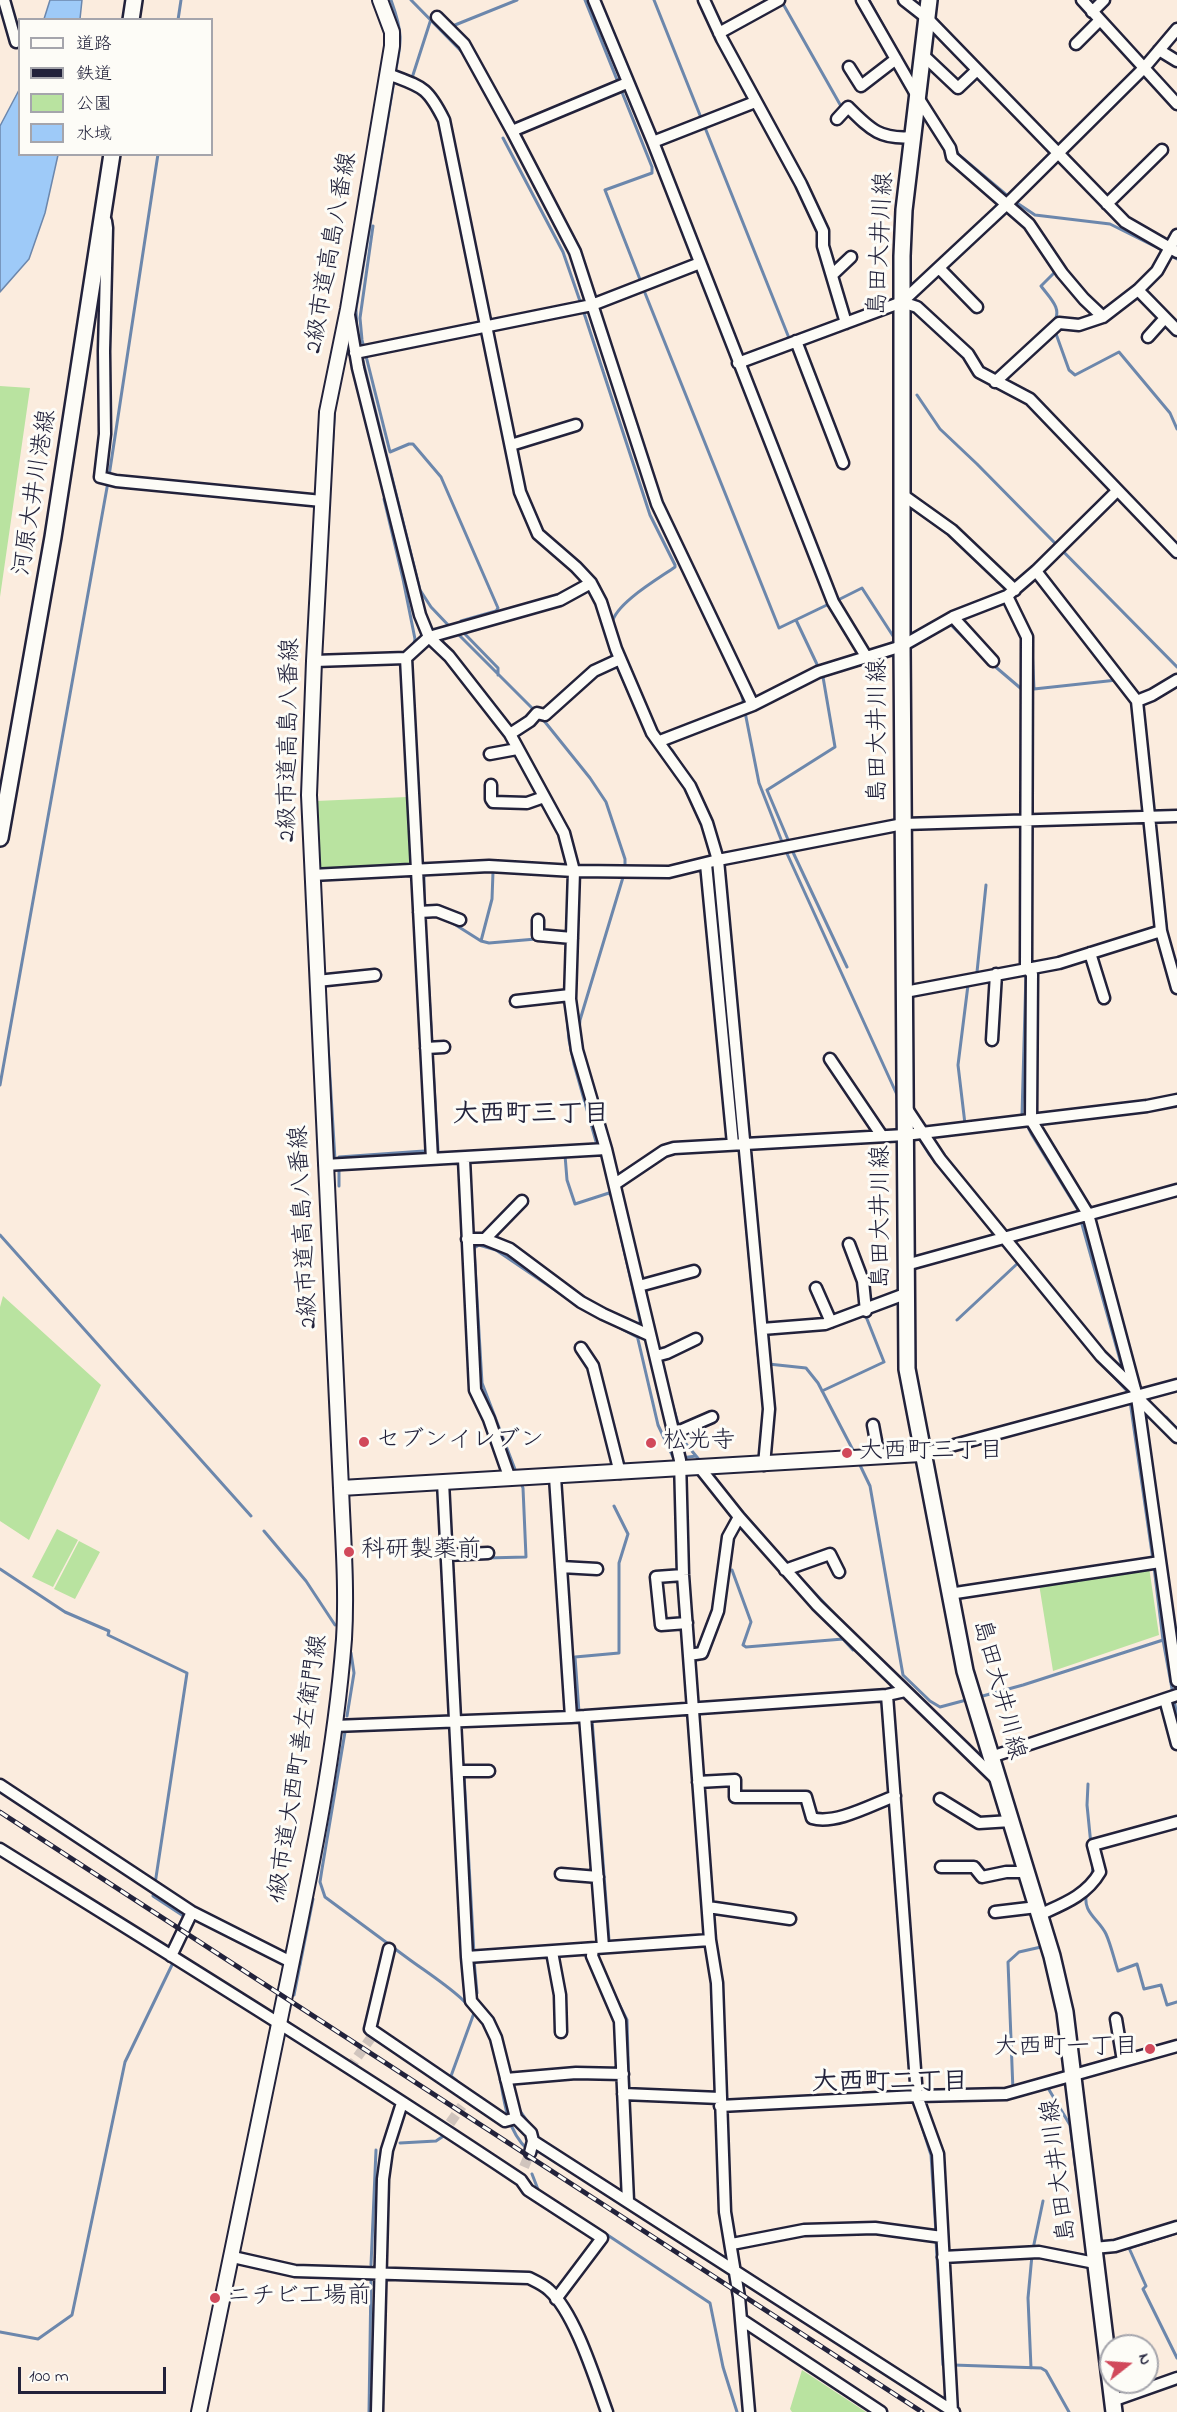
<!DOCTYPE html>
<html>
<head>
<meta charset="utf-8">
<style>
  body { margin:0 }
  #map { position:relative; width:1177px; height:2412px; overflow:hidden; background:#fbecde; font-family:"Indie Flower","Klee One",sans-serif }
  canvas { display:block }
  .legend { position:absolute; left:18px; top:18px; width:195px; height:138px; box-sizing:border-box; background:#fdfcf7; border:2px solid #a5a5ac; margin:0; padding:8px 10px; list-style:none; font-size:18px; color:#22223b }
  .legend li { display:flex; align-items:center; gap:12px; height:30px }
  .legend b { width:30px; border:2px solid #a5a5ac }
  .north { position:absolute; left:1099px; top:2334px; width:60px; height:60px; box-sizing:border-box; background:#fdfcf7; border:2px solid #a5a5ac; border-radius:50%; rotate:73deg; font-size:16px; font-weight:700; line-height:24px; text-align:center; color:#22223b }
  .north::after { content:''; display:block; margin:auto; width:21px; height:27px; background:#d1495b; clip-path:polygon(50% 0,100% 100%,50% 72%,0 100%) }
  .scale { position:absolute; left:18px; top:2367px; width:148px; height:27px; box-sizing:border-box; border:3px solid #22223b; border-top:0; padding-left:8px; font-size:18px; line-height:21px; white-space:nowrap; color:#22223b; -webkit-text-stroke:4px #fdfcf7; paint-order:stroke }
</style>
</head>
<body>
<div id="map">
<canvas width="1177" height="2412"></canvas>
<ul class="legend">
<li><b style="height:8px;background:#fdfcf7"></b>道路</li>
<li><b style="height:8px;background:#22223b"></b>鉄道</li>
<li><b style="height:16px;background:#b9e3a0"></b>公園</li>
<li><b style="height:16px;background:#9ecaf8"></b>水域</li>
</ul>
<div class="north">N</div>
<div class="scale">100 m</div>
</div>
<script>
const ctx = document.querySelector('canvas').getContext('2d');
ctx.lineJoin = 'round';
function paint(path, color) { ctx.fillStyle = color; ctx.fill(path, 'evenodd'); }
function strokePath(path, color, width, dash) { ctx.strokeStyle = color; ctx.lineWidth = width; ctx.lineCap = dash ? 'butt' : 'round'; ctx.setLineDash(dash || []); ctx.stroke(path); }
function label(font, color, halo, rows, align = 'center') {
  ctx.font = font + ' "Indie Flower","Klee One",sans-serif'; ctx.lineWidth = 6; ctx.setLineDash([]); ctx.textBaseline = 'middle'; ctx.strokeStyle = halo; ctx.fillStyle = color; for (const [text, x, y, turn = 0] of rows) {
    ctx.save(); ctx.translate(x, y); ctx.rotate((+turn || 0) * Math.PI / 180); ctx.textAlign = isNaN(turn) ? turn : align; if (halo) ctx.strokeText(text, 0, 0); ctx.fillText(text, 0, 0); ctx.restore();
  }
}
paint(new Path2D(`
  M0 386 30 388 0 597Z
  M407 797 412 863 319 870 316 801Z
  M3 1296 101 1385 29 1540 0 1521V1307Z
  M57 1529 78 1540 53 1587 32 1577Z
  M79 1541 100 1552 75 1599 54 1589Z
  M1149 1567 1159 1635 1053 1671 1039 1584Z
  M802 2370 866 2412H792L790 2409Z`), '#b9e3a0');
const water = new Path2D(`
  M50 0H82L80 19H44Z
  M19 90 20 154 58 155 45 213 29 259 0 292V126Z`);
paint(water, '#9ecaf8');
strokePath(water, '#6c87ac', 1.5);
strokePath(new Path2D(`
  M391 0C403 33 402 40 395 74
  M411 0 464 54
  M585 0 652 167V173L605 190 641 282
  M654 0 789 338
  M869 0 899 54
  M782 2 842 108
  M178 20 181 0
  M450 27 517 0
  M412 78 431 19
  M503 138 563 252 581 304
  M954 147 959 155 1009 197
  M1014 201 1035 215 1110 224 1164 251
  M373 226 360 318 362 340 390 452 409 444H413L441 477 498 608 496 611 461 621V624
  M569 251 586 304
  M1169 255 1177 259
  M643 288 779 628 831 603
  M583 310 650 515 675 565V567C658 579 616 603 612 623
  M588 310 652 505 671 544
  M1053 322C1064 310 1049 297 1041 286L1056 271
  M1055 331 1069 370 1075 375 1119 352 1170 413 1177 429
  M357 335 356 309 394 81
  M361 353 420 590 431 607 451 628
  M917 395 940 429 977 464 1177 667
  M109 476 158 154
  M330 480 335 405
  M384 499 403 579 415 639 413 647
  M836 601 862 588 895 639
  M948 625 950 624 979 653
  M462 631 498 668V675
  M456 632 536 712
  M609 642 613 658
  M1032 647 1034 689 1117 680
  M908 649 924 639
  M991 663 1025 692
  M616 664 635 707
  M740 688 744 705
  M745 712 759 783 784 847 898 1097
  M541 717 590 778 606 802 625 859V868
  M1032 746V817
  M668 748 672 750 684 769
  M789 842 767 790 835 747 823 677 796 620
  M791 848 847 967
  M714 869 759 1363 806 1368 818 1383 854 1452
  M1031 889 1032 824
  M1163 901 1167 933 1176 965
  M424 904V872
  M451 922 481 941 492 899 493 872
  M426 941 432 1045
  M481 941 489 943 536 939
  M977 972 986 885
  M325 995 335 1160H337
  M567 1017 569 1040 574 1064 597 1145H594
  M579 1032 580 1020 624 874
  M0 1085 108 482
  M1022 1115 1026 973
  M1019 1117 1022 1115 1032 1135 1078 1210 1124 1374
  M965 1124 958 1065 968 985
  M911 1125 929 1154 996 1236
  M565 1155 567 1180 575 1204 609 1193 612 1197
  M619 1183 642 1279
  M339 1186V1157L438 1150 432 1052
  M615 1210 640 1321 639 1329
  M0 1235 251 1516
  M957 1320 1018 1263
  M637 1335 658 1425 674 1459 696 1456
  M1095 1357 1130 1394
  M822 1391 884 1362 865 1314
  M670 1396 679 1427
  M1130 1401 1153 1560
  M1166 1417 1177 1429
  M681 1434 682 1439 701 1462
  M858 1461 870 1486 903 1675 930 1701 940 1707 970 1699
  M516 1472 482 1383 474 1248 479 1245 496 1250 580 1307 637 1337
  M732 1500 773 1547
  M264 1531 306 1581 335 1625
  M486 1558 526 1557 523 1488 520 1481
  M1154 1567 1163 1640
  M0 1569 65 1612 109 1631 108 1635 187 1673 155 1884
  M732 1570 751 1622 743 1645 746 1647 843 1639 853 1650
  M793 1570 844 1624
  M457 1658 460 1714
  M879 1658 982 1758
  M979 1697 1023 1685 1163 1640 1177 1716
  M581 1712H579L575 1657 619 1653V1563L628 1534 614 1506
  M347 1716 354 1673 351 1653
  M592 1719 609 1940 607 1943
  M345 1732 322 1869 320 1882 325 1897C352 1917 379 1937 406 1957 434 1978 473 2000 489 2034 505 2069 497 2121 527 2149
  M462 1751 463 1768
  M464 1775 474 1954
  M1088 1784 1087 1805 1091 1845
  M1092 1877 1093 1863
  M895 1878 903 1973
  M154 1890 153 1896 185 1917
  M1087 1892C1081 1912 1099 1919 1106 1934 1111 1945 1114 1959 1118 1971L1137 1964 1144 1989 1161 1985 1167 2005 1177 2002
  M612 1990 627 2020 629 2091
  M294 1995 313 1899
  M474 1998 477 1993 474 1960
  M905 2006 910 2065
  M370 2007 376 1979
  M457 2081 451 2076 474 2013
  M1039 2090 1048 2088 1070 2125 1076 2170
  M1013 2091 1008 1962 1019 1952 1041 1947
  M629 2098 632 2178
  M518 2108 530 2125
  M916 2108 931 2155 936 2233
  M400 2143 436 2141 445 2135
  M532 2174 539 2192
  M603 2232 710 2303 723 2367 737 2412
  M1177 2233 1129 2248 1146 2286 1143 2289 1177 2358
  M936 2240 943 2365H947
  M1033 2249 1043 2201
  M371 2265 376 2150
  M0 2332 38 2339 72 2315 125 2062 185 1938
  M953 2365 1041 2368 1046 2371 1069 2412
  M1031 2368 1028 2298 1032 2255
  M369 2412 371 2279`), '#6c87ac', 3);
strokePath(new Path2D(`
  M349 2069 375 2032
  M450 2123 462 2106
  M524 2167 530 2153`), '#d0c4bd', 10, [10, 5]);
const minor = new Path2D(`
  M4 0 16 42
  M594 0 653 142 833 602 867 658
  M704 0 722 39 801 184 823 231V246L846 323
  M862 0 917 96 950 148 952 157 1029 224 1062 273 1084 299 1103 317
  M904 0 927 18 1125 222 1177 252
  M1082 0 1177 104
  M1092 12 1104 0
  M437 17 464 44 512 131 575 252 657 504 753 705
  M719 33 779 0
  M1076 44 1100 20
  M1159 50 1177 61
  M922 54 958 88 977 70
  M849 67 861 86 896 59
  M388 74C422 87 427 86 444 120L520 492 538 534 576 567 591 583 601 602 616 649 652 733 690 786 707 823 718 860 769 1409 764 1465
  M837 119 848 107C870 129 880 140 913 137
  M512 131 627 83
  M653 142 755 102
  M1107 204 1162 150
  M106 221 107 228 104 351 105 434 100 477 116 481 322 501
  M939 268 977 307
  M832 275 851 257
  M1138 290 1177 330
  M902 302 917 307 968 354 979 372 1030 399 1177 552
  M349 315 358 368 420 615 429 637 449 656 510 734 564 833 574 871 570 999 577 1050 606 1149 680 1460 683 1575 710 1940 717 1983 725 2212 739 2297 749 2412
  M1148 337 1165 318
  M796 341 843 463
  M355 353 592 305 700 263
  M738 363 902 302 1008 203 1144 68 1177 29
  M995 382 1059 323 1079 325 1103 317 1138 290 1157 271 1177 235
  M511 445 576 425
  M903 495 952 530 1015 590
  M1036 571 1137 701 1161 931 1177 988
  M1007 596 1027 637 1026 967 1032 974 1031 1120 1088 1214 1137 1397 1177 1681
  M953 617 993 661
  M406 658 432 1159
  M314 661 406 658 429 637 560 600 591 583
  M1137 701 1152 695 1177 680
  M510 734 530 721 537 713 545 715 594 671 620 659
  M660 741 753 705 818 672 902 646 953 617 1007 596 1036 571 1117 491
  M490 754 517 749
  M491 785V799L493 802 527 803 544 797
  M706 864 733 1144
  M312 875 489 866 574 871 669 872 718 860 903 824 1177 816
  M419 912 437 911 460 920
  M538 920V935L572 938
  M1090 953 1104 998
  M317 981 375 975
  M905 992 1059 963 1161 931
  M516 1001 570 995
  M992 1040 996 974
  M426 1048 444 1047
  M830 1059 882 1136
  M905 1106 940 1159 1101 1356 1135 1389
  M464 1159 475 1390 489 1419 510 1479
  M325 1165 606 1149
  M615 1184 664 1151 674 1148 905 1135 1147 1106 1177 1100
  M467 1239H485L510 1249 581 1302 603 1314 649 1335
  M485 1239 522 1201
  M849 1244 863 1281 866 1311
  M906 1265 1177 1190
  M639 1286 694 1271
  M816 1288 831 1322
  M762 1329 825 1324 905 1294
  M581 1348 593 1366 620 1473
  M656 1356 667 1353 696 1339
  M1137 1397 1177 1437
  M873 1425 879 1457
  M673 1431 682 1430 712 1417
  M921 1454 1177 1385
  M700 1468 739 1517 817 1605 996 1779
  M555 1477 571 1717
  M443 1482 467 1957 710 1940
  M447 1555 488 1553
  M561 1567 597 1569
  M785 1570 830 1554 839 1572
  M683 1575 656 1577 661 1625 687 1623
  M949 1594 1160 1562
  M689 1655 702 1653 718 1611 728 1537 739 1517
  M887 1695 917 2096 938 2154 952 2412
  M1165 1699 1177 1744
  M585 1716 603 1947
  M334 1726 571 1717 887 1695 905 1691
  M991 1757 1177 1695
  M458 1771H489
  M698 1782 735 1780V1797H806L812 1818C836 1825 873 1804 895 1796
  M0 1785 192 1912 293 1963
  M940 1799 979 1823 1011 1821
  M0 1849C175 1958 350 2066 521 2180L528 2190 602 2238 556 2299
  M941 1867H974L982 1877 1006 1872H1026
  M561 1874 598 1877
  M708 1907 790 1919
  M995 1912 1037 1907
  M1039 1915C1063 1904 1086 1896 1100 1872L1093 1845 1177 1822
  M389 1949 370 2029 505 2121 516 2118
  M593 1949 592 1956 620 2021 628 2201
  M552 1952 560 1995 561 2032
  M171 1956 192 1912
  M467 1957 471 2001 488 2021 496 2038 516 2118 531 2133 533 2141 530 2153
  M1116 2019 1123 2061
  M506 2079 576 2073 623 2074
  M623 2094 720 2098
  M720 2106 917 2096 1006 2094 1177 2046
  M533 2141 954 2412
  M732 2244 804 2230 875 2228 942 2237
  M1094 2248 1115 2246 1177 2227
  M233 2257 295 2271 529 2278C535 2281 544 2285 549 2290 575 2313 595 2379 607 2412
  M943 2257 1039 2252 1095 2263
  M742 2320 881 2412
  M1112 2401 1177 2378
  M377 2412 383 2179 387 2150 402 2103`);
const tertiary = new Path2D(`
  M341 1488 921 1454
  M199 2412C226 2283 253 2154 279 2024 305 1897 334 1769 344 1639 347 1589 343 1538 341 1488L309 795 314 661 327 412 348 309 392 46V32L380 0`);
const secondary = new Path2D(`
  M929 0 904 210 902 256V646L907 1369 965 1671 1052 1956 1065 2012 1114 2412
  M131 20 134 0
  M0 838 53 537 112 154`);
strokePath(minor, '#22223b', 15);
strokePath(tertiary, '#22223b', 18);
strokePath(secondary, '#22223b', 20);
strokePath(minor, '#fdfcf7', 10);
strokePath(tertiary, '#fdfcf7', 14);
strokePath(secondary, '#fdfcf7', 15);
const rail = new Path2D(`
  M0 1812 922 2412`);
strokePath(rail, '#22223b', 5);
strokePath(rail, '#fdfcf7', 3, [9]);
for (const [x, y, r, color] of [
  [364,1442,6,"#d1495b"],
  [651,1443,6,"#d1495b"],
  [847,1453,6,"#d1495b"],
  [349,1552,6,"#d1495b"],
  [1150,2049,6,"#d1495b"],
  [215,2298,6,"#d1495b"]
]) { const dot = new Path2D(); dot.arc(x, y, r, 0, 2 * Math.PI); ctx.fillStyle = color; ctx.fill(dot); strokePath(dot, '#fdfcf7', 2); }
label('24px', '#22223b', '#fdfcf7', [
  ["島田大井川線",883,244,-87],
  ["2級市道高島八番線",333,253,-80],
  ["河原大井川港線",37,493,-81],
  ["島田大井川線",880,731,-90],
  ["2級市道高島八番線",291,740,-89],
  ["島田大井川線",883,1217,-90],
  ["2級市道高島八番線",306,1227,-93],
  ["島田大井川線",997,1690,75],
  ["1級市道大西町善左衛門線",300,1769,-81],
  ["島田大井川線",1061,2170,-97]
]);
label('24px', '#22223b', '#fdfcf7', [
  ["セブンイレブン",376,1442],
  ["松光寺",663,1443],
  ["大西町三丁目",859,1453],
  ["科研製薬前",361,1552],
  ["大西町一丁目",1138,2049,"right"],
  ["ニチビ工場前",227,2298]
], 'left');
label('bold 26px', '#22223b', '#fdfcf7', [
  ["大西町三丁目",531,1117],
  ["大西町二丁目",890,2085]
]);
</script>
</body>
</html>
